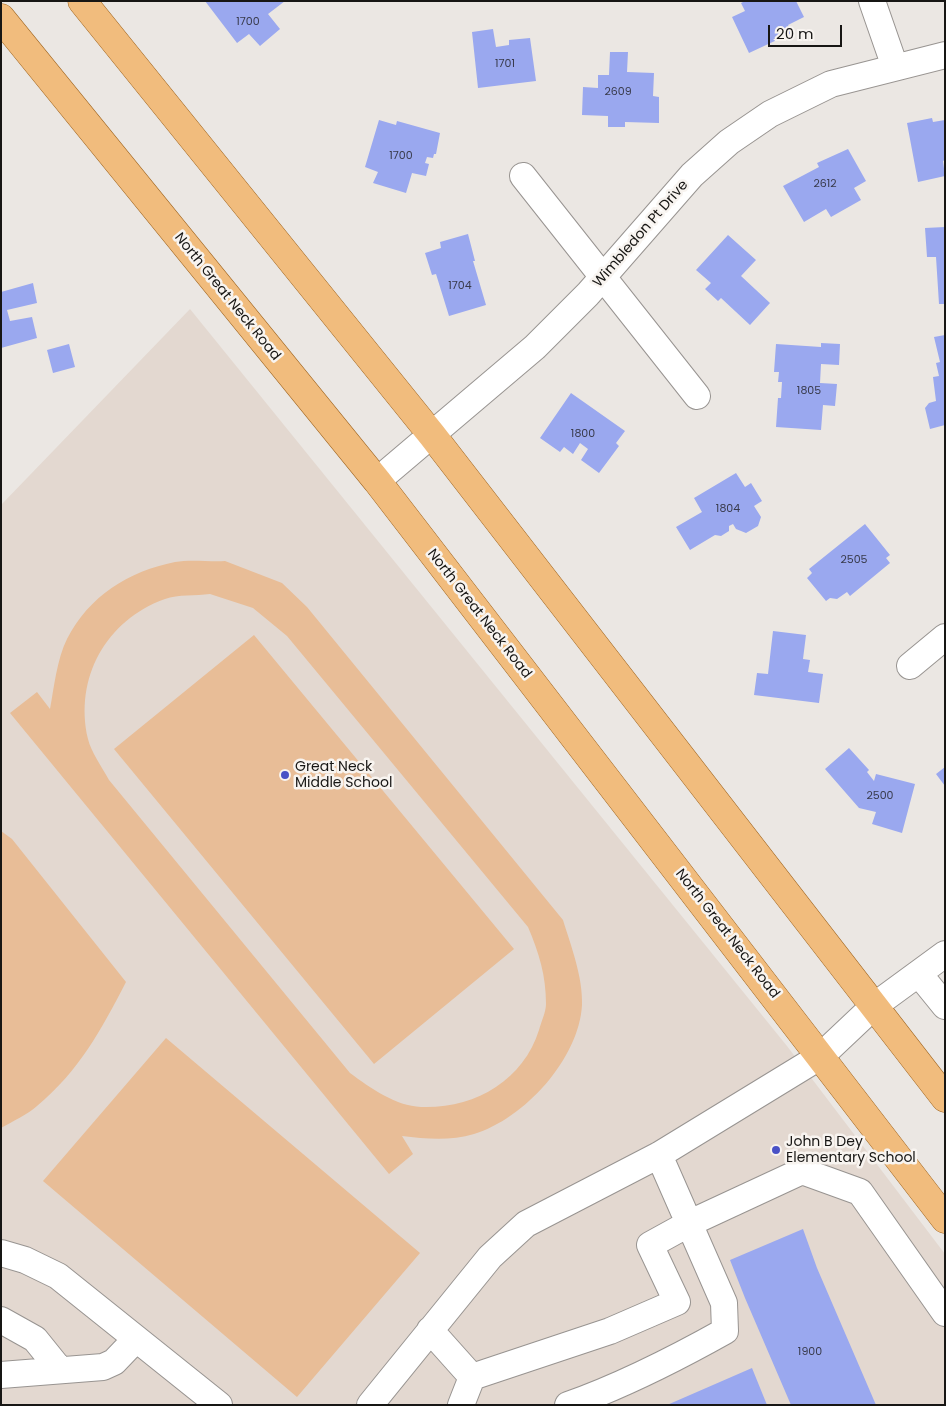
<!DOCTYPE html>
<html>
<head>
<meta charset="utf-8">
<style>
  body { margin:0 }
  #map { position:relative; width:946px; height:1406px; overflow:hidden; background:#ebe7e3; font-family:Poppins,sans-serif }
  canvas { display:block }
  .frame { position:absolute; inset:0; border:2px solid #171614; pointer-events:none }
  .scale { position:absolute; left:768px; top:25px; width:74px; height:22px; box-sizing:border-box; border:2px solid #171614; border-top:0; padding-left:6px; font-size:15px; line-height:18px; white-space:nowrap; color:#171614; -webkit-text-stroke:4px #f8f4f0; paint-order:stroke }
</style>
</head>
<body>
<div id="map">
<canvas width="946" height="1406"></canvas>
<div class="frame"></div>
<div class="scale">20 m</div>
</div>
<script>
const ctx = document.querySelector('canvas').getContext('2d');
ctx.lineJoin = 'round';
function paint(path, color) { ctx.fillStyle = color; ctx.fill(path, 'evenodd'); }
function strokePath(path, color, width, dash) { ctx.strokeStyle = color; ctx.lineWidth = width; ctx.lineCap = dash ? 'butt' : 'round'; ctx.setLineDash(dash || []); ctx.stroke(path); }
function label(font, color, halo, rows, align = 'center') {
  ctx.font = font + ' Poppins,sans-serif'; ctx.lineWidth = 5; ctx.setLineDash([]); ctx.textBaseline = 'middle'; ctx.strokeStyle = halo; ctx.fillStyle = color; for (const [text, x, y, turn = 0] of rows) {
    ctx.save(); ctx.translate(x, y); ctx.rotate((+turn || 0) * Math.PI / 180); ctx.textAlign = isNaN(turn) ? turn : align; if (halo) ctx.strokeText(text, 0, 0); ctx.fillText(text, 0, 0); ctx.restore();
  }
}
paint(new Path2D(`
  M190 309 787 1046 945 1254V1405H1V505Z`), '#e3d8d0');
paint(new Path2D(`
  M225 561 282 583 307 607 563 920C571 946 583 977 582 1005 579 1059 524 1119 474 1134 451 1141 426 1139 402 1136L413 1154 389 1174 10 713 37 692 50 709C54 687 57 659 67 639 89 596 129 571 175 562 191 559 209 562 225 561ZM210 594 253 608 287 636 528 927C539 953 546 975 546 1004 546 1012 541 1022 539 1030 523 1081 474 1109 421 1107 396 1106 370 1088 350 1073L109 780C102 767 91 752 88 739 74 678 106 620 165 599 178 594 196 596 210 594Z
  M254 635 514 949 374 1064 114 749Z
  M1 831 12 839 126 982C101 1030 80 1070 37 1106 27 1115 13 1121 1 1128Z
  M166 1038 420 1253 297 1397 43 1181Z`), '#e8bd97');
paint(new Path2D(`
  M205 1H285L268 14 280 29 260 46 249 34 237 43Z
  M745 1H796L804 17 788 25 792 33 749 53 732 17 745 11 741 3Z
  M493 29 496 47 509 45V40L530 38 536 81 478 88 472 32Z
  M610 52H628L627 72 654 73 653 96 659 97V123L625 122V127H608V116L582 115 583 87 598 88V75H609Z
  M932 118 933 122 945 120V160L943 161 945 176 918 182 907 123Z
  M379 120 396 125 397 121 440 133 436 154H434L433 158 427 157 425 163 429 164 426 176 412 173 406 193 373 183 378 172 365 167Z
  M848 149 866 181 854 188 861 200 831 217 826 209 804 222 783 186 819 167 817 163Z
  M945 227V304H939L936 257H927L925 228Z
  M468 234 475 261H473L486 305 449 316 436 274 432 275 425 253 441 248 440 242Z
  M728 235 756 260 741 276 770 303 750 325 721 298 718 301 705 289 711 283 696 270Z
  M33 283 37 303 7 310 10 321 32 317 37 338 1 348V292Z
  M945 335V425L930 429 925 408 929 403 936 401 933 377 939 376 936 363 940 362 934 337Z
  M821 343 840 344 839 365 821 364 820 383 837 384 835 406 823 405 821 430 776 427 778 398H781L782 382H778L779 372H774L776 344 821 347Z
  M69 344 75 367 53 373 47 350Z
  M571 393 625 431 616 443 619 446 599 473 581 460 588 449 580 443 573 454 564 447 560 452 540 438Z
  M736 473 745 487 751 483 762 501 754 506 761 517 758 526 746 533 736 529 733 524 729 526V531L721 536 715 535 690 550 676 527 702 512 694 498Z
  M865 524 890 555 886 558 890 563 850 596 847 592 837 599 830 598 826 601 807 578 812 573 809 569Z
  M773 631 806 635 803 659 810 660 808 672 823 674 819 703 754 695 757 673 768 674Z
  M849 748 869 770 867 772 874 781 876 774 915 784 902 833 872 824 876 812 859 808 825 769Z
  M945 767V786L936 774Z
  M803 1229 817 1268 876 1405H791L745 1298 730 1260Z
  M752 1368 767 1405H667Z`), '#9aa8ef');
const minor = new Path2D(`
  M872 1 895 67
  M523 176 697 396
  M377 481 535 347 588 294 692 175 729 142 770 114 831 84 945 55
  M910 666 945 637
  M919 974 945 1006
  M1 1253 25 1260 58 1276 219 1405
  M1 1320 35 1339 60 1370
  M430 1330 472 1377 610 1331 677 1302 650 1245 690 1223 802 1171 860 1192 945 1313
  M1 1375 103 1367 114 1362 136 1339
  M370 1405 490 1257 526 1224 659 1155 821 1056 874 1006 945 954
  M461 1405 472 1377
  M568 1405C622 1386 675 1359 725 1331L724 1303 659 1155`);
const major = new Path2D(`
  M82 1 432 435 945 1098
  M1 18 377 481 945 1219`);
strokePath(minor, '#989491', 28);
strokePath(major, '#9f6520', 29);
strokePath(minor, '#fff', 26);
strokePath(major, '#f1bc7d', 28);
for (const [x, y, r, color] of [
  [285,775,5,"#4951c6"],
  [776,1150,5,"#4951c6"]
]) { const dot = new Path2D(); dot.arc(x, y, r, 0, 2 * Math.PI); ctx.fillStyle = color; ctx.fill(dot); strokePath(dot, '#f8f4f0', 2); }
label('11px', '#383a4b', null, [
  ["1700",248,22],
  ["1701",505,64],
  ["2609",618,92],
  ["1700",401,156],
  ["2612",825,184],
  ["1704",460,286],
  ["1805",809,391],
  ["1800",583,434],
  ["1804",728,509],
  ["2505",854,560],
  ["2500",880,796],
  ["1900",810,1352]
]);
label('14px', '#171614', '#f8f4f0', [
  ["Wimbledon Pt Drive",641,234,-49],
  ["North Great Neck Road",227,297,51],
  ["North Great Neck Road",479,614,52],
  ["North Great Neck Road",727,934,52]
]);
label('14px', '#171614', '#f8f4f0', [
  ["Great Neck",295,767],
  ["Middle School",295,783],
  ["John B Dey",786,1142],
  ["Elementary School",786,1158]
], 'left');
</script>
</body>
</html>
